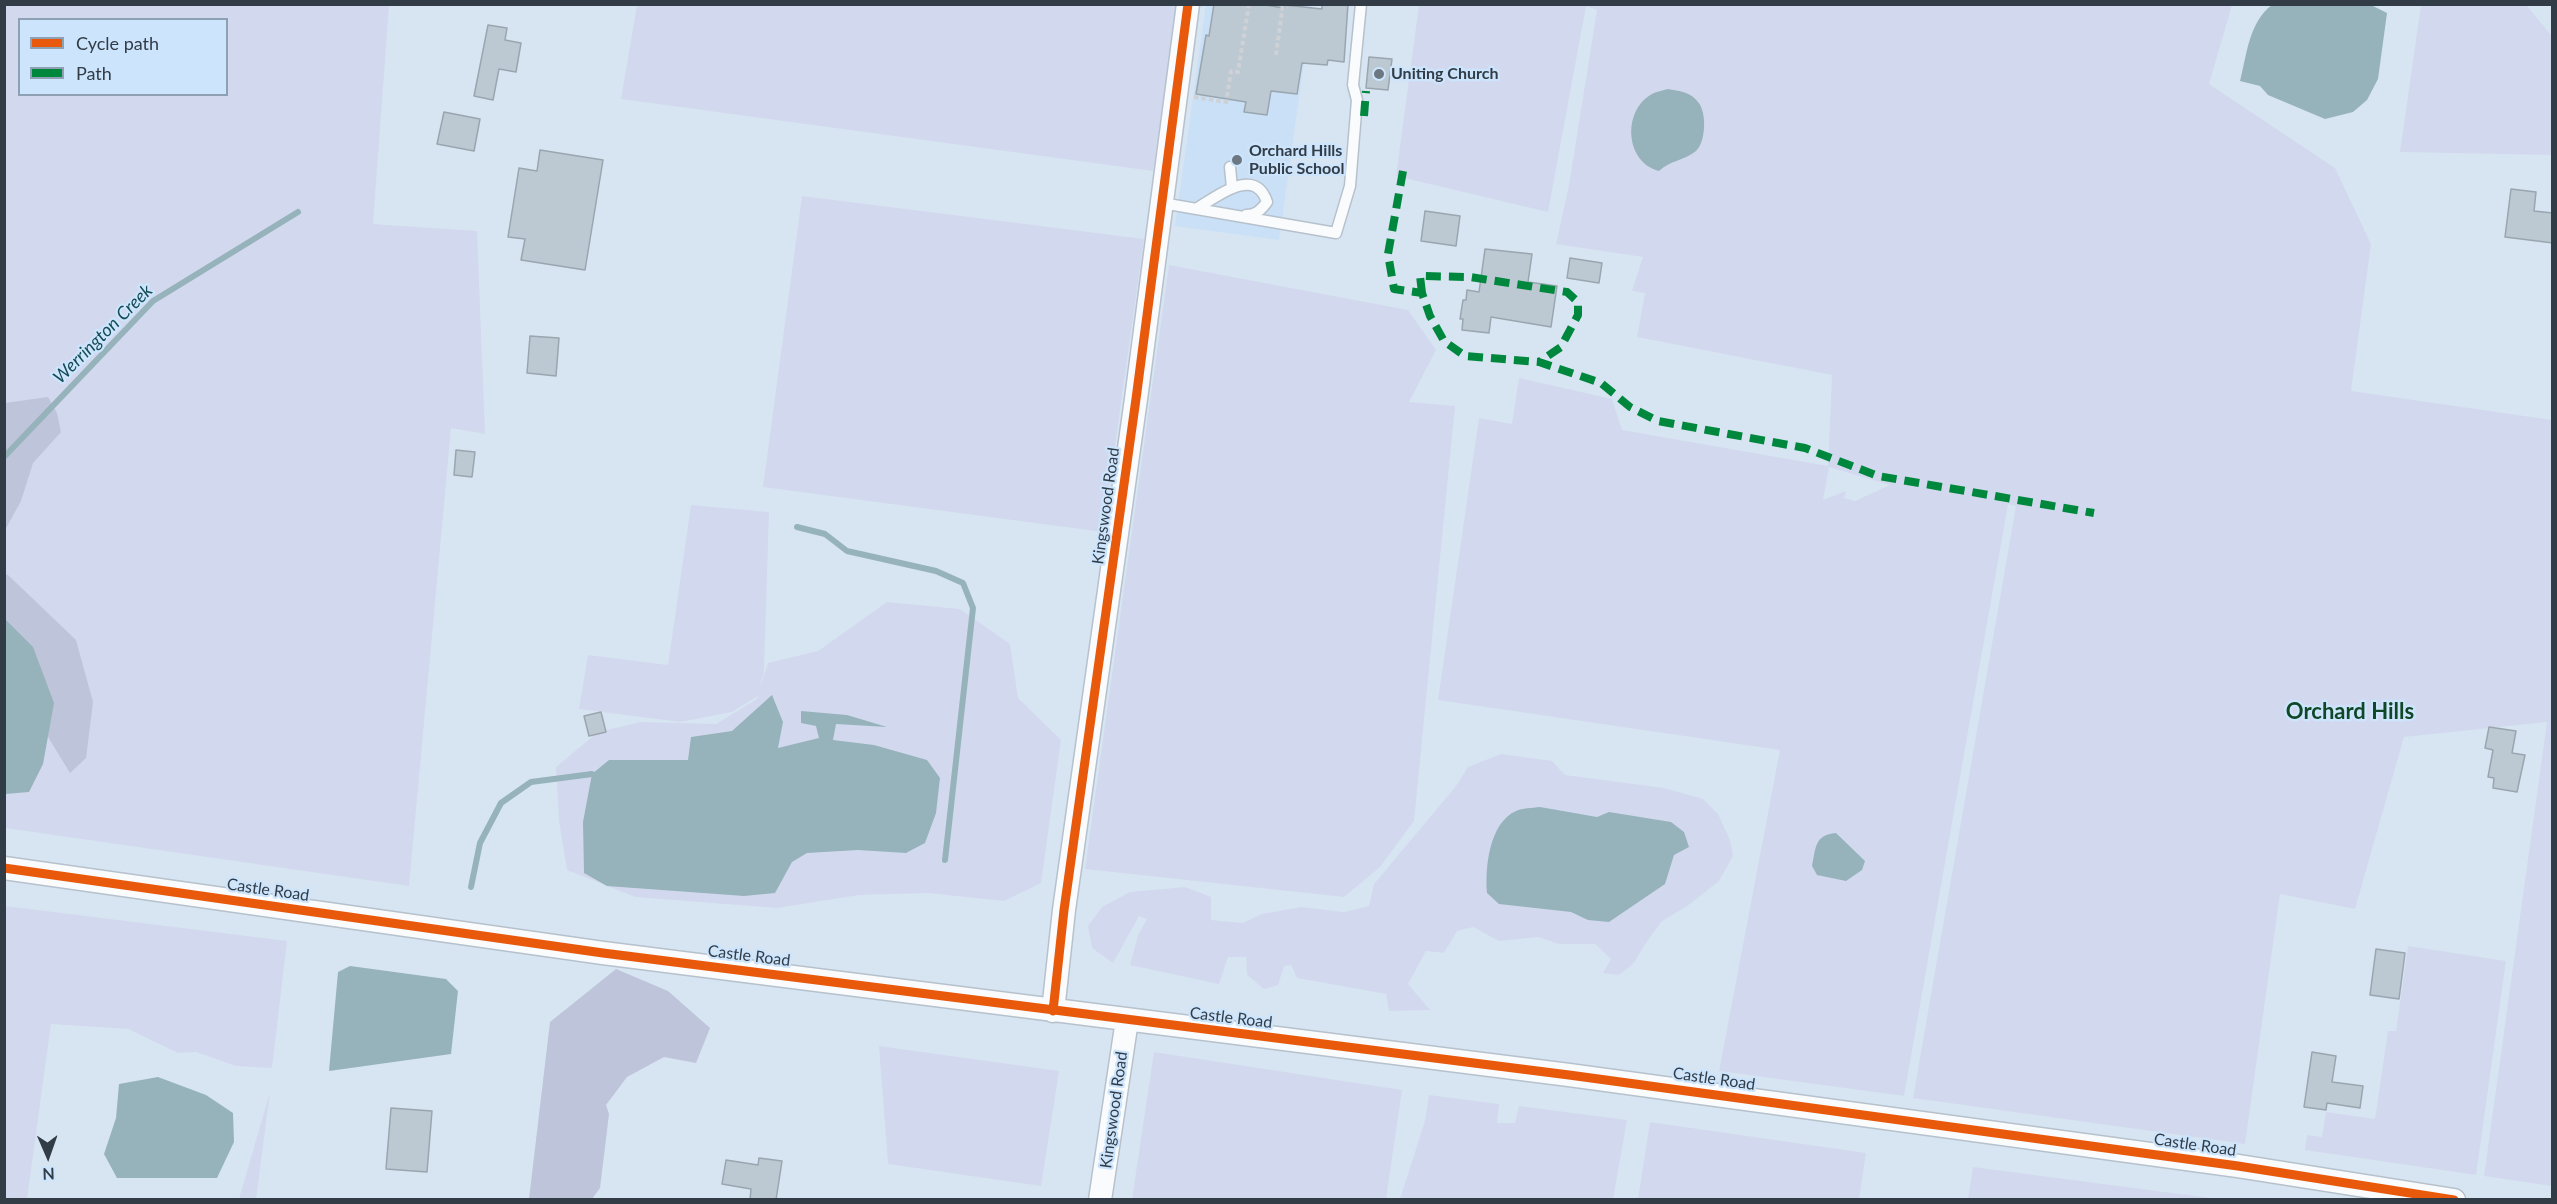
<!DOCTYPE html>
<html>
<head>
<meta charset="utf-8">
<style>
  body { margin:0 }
  #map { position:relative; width:2557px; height:1204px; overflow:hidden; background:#d7e5f2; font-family:Lato,sans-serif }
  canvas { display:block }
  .frame { position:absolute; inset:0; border:6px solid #323c46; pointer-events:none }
  .legend { position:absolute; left:18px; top:18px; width:210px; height:78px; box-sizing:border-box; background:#cce5fd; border:2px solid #8ea1b4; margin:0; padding:8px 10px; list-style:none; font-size:18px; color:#323c46 }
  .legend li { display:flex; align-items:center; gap:12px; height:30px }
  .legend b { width:30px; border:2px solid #8ea1b4 }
  .north { position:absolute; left:18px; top:1126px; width:60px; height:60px; -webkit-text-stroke:4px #cce5fd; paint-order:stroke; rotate:178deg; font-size:16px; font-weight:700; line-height:24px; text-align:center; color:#323c46 }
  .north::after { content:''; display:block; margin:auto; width:21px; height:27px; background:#323c46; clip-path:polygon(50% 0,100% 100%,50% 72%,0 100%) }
</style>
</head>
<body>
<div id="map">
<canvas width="2557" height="1204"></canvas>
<div class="frame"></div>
<ul class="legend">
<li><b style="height:8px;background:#e8590c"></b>Cycle path</li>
<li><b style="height:8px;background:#00873e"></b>Path</li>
</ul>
<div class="north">N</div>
</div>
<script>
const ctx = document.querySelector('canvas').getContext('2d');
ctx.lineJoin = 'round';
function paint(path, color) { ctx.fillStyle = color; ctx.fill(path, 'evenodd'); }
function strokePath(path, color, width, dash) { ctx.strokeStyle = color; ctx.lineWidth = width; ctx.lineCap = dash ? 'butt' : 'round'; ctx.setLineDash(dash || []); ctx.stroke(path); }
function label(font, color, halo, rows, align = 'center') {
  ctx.font = font + ' Lato,sans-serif'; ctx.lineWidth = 4.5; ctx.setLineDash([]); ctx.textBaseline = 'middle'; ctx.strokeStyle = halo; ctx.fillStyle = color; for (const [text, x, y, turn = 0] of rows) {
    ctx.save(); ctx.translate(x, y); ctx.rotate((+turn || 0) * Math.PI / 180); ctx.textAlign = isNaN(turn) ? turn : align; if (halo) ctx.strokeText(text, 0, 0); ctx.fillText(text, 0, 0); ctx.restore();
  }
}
paint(new Path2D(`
  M1206 5H1312L1279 240 1175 226Z`), '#c9e0f6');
paint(new Path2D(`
  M5 5H389L373 224 477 231 485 434 451 428 409 886 5 828ZM20 20H226V94H20Z
  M637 5H1177L1153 171 621 99Z
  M1419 5H2232L2209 84 2335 168 2371 244 2351 391 2552 420V1186L2484 1176 2547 722 2404 737 2355 909 2280 894 2245 1144 1913 1098 2016 506 2008 504 1904 1096 1719 1071 1780 750 1438 700 1479 418 1512 424 1519 378 1612 399 1622 430 1828 466 1832 375 1637 337 1645 293 1632 291 1643 257 1556 244 1569 185 1597 10 1586 6 1548 212 1396 176ZM1829 467 1890 485 1855 501 1844 498 1846 491 1823 500Z
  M2421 5H2526L2552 36V155L2400 152Z
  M802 196 1144 239 1103 532 763 487Z
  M1169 265 1408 310 1436 350 1409 402 1455 406 1414 821 1380 867 1344 897 1085 869Z
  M691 505 769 512 764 671 758 693 768 663 818 651 887 602 960 609 1010 644 1018 698 1061 740 1041 883 1004 901 928 893 859 895 777 908 635 897 567 870 559 821 556 767 598 732 641 722 716 724 757 699 758 696 732 712 680 722 579 709 588 655 668 665Z
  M1501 754 1552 761 1565 775 1664 788 1703 799 1718 814 1730 840 1733 856 1719 881 1690 904 1661 922 1646 943 1633 964 1619 975 1603 973 1611 959 1595 944H1559L1538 937 1499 941 1473 927 1457 931 1444 953 1426 951 1408 984 1430 1010 1389 1011 1386 994 1297 978 1291 965 1284 966 1278 985 1264 989 1247 975 1246 957H1228L1219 984 1130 965 1138 935 1147 919 1139 916 1113 963 1092 948 1088 926 1102 907 1130 892 1185 887 1211 897V920L1243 923 1262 914 1301 907 1344 912 1369 906 1374 884 1456 786 1468 767Z
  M5 906 287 941 272 1068 236 1066 196 1052 178 1053 128 1029 51 1024 27 1199H5Z
  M2408 946 2506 961 2476 1175 2305 1150 2307 1135 2322 1137 2326 1112 2375 1119 2388 1031H2396Z
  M879 1046 1059 1071 1041 1186 888 1164Z
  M1154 1052 1402 1090 1386 1199H1132Z
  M270 1092 256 1199H239Z
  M1429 1095 1499 1104 1497 1123H1515L1519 1106 1627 1120 1613 1199H1400L1425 1121Z
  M1650 1122 1866 1153 1859 1199H1638Z
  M1973 1167 2218 1199H1968Z`), '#d2d9ee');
paint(new Path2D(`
  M48 397 57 413 61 432 33 463 21 501 5 530V403Z
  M4 574 8 575 76 640 93 702 86 758 70 773 45 732 5 627Z
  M616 969 668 991 710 1028 696 1063 664 1057 627 1077 606 1105 609 1114 600 1188 592 1199H529L550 1022Z`), '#bec4da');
paint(new Path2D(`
  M2272 5H2371L2387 13 2378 79 2367 100 2353 112 2325 119 2268 95 2260 86 2240 81C2247 54 2249 22 2272 5Z
  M1668 89C1679 91 1691 92 1698 102 1707 112 1706 142 1696 151 1684 161 1670 160 1659 171 1624 162 1622 108 1654 93 1659 91 1664 90 1668 89Z
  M5 619 33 647 54 703 43 764 29 792 5 794Z
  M772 695 783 722 778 748 819 738 816 726 801 723V711L847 715 887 727 836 724 833 740 874 745 927 760 940 778 936 813 925 843 906 853 858 850 807 853 792 862 775 893 744 896 607 886 584 873 583 822 592 774 609 760H688L691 737 732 731Z
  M1540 807 1597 817 1609 812 1671 822 1684 832 1689 847 1674 855 1665 884 1609 922 1588 920 1571 912 1499 904 1487 893C1485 868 1489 823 1516 811 1522 808 1532 808 1540 807Z
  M1836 833 1865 861 1862 870 1846 881 1817 875 1812 866C1816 848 1814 835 1836 833Z
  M350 966 446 979 458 991 451 1054 329 1071 338 972Z
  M158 1077 206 1095 233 1113 234 1142 217 1178H117L104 1154 116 1118 119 1084Z`), '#96b3bb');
strokePath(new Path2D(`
  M4 457 153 301 298 212
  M797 527 825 534 847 551 936 571 963 583 973 608 945 860
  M471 887 480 843 501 803 531 782 592 774`), '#96b3bb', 6);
const building = new Path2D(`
  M1214 4H1259L1284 8 1285 5 1322 9V4H1348L1344 62 1328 60 1327 65 1302 63 1297 94 1271 91 1267 115 1244 112 1246 102 1196 94 1206 35 1209 36Z
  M488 25 507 28 505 40 521 43 516 72 499 69 493 100 474 96Z
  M1369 57 1392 59 1388 90 1366 88Z
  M444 112 480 119 474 151 437 144Z
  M540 150 603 160 585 270 521 260 525 239 508 237 519 168 537 171Z
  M2511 189 2536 192 2534 211 2553 213V243L2505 237Z
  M1425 211 1460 216 1456 246 1421 241Z
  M1485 249 1532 254 1528 282 1557 286 1551 327 1491 317 1489 333 1462 330 1463 319H1460L1463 300H1466L1467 290 1479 292Z
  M1570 258 1602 263 1599 283 1567 278Z
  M530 336 559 338 556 376 527 373Z
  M456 450 475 452 472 477 454 475Z
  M601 712 606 732 589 736 584 716Z
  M2489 727 2516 731 2512 753 2525 755 2517 792 2493 788 2494 778 2488 777 2493 750 2485 748Z
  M2376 949 2405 953 2399 999 2370 995Z
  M2312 1052 2336 1056 2332 1082 2363 1086 2360 1108 2327 1103 2326 1110 2304 1107Z
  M391 1108 432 1111 427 1172 386 1169Z
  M759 1158 782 1161 776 1200H750L751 1189 722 1184 726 1160 758 1165Z`);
paint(building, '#bcc8d2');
strokePath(building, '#9aa6af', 1.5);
const lane = new Path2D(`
  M1230 167 1232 188
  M1162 203 1336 233 1350 186 1357 100 1353 85 1361 4
  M1196 209C1216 197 1255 165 1267 202 1261 210 1256 215 1246 215`);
const street = new Path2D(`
  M4 868 603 953 1569 1075 2238 1166 2454 1200
  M1053 1011 1064 910 1136 399 1188 4
  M1100 1200 1127 1020`);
strokePath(lane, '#b6c1cc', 13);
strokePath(street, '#b6c1cc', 25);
strokePath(new Path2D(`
  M1276 55 1283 4
  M1194 97 1226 102
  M1226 104 1231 71 1238 72 1249 4`), '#ced2d7', 4, [4.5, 3]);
strokePath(lane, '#f9fbfd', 10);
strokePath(street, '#f9fbfd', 22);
strokePath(new Path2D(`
  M1364 116 1366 91
  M1403 171 1388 254 1394 289 1422 293 1430 316 1444 341 1465 356 1539 362 1601 383 1630 407 1658 421 1805 448 1878 476 2094 513
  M1422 293 1420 276 1470 277 1567 292 1578 302V315L1561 347 1539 362`), '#00873e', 8, [15, 8]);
strokePath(new Path2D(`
  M4 868 603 953 1569 1075 2238 1166 2454 1200
  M1053 1011 1064 910 1136 399 1188 4`), '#e8590c', 9);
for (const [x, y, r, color] of [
  [1379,74,6,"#6c7782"],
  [1237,160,6,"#6c7782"]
]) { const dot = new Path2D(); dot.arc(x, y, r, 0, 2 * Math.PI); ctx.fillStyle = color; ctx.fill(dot); strokePath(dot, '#cce5fd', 2); }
label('bold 16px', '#323c46', '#cce5fd', [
  ["Uniting Church",1391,74],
  ["Orchard Hills",1249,151],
  ["Public School",1249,169]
], 'left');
label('16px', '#323c46', '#cce5fd', [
  ["Kingswood Road",1106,506,-82],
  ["Castle Road",268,890,8],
  ["Castle Road",749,956,7],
  ["Castle Road",1231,1018,7],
  ["Castle Road",1714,1079,8],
  ["Kingswood Road",1114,1110,-82],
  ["Castle Road",2195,1145,8]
]);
label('italic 18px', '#154c54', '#cce5fd', [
  ["Werrington Creek",103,334,-45]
]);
label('bold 22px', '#104827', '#cce5fd', [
  ["Orchard Hills",2350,712]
]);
</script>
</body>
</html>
